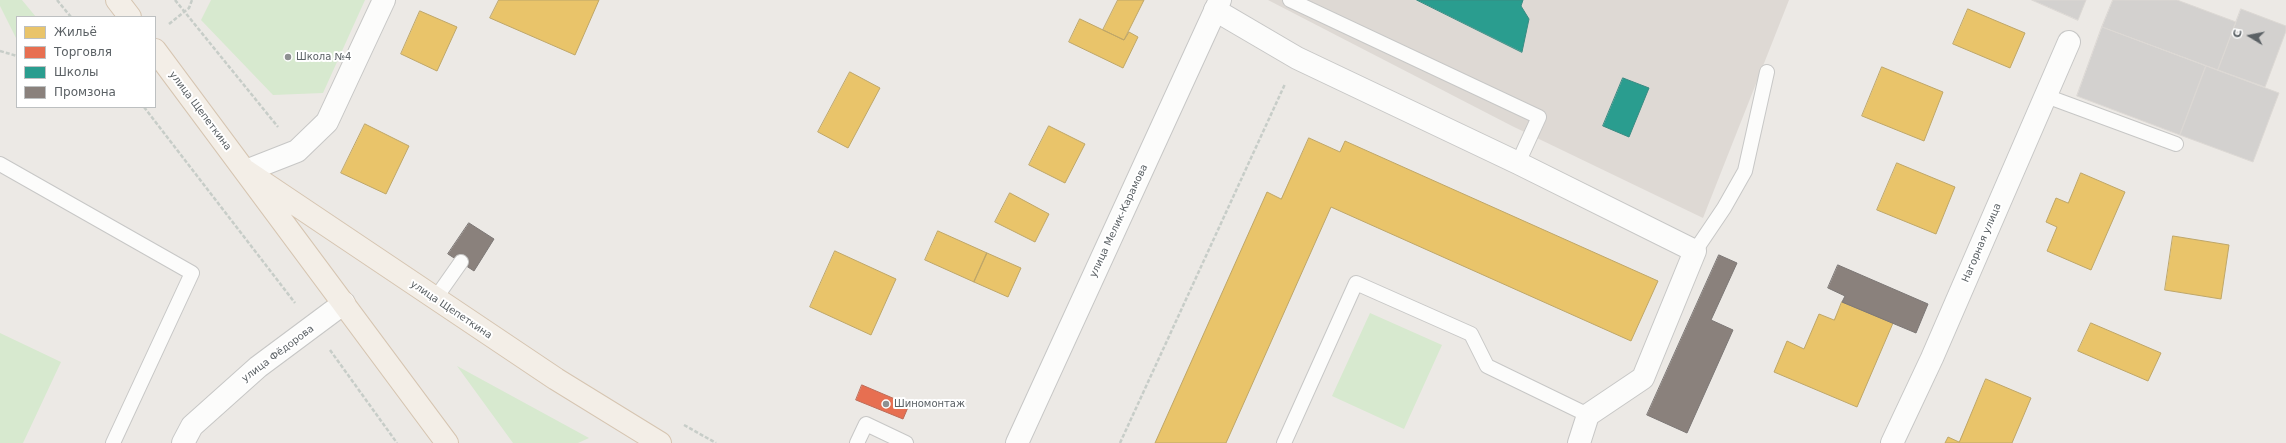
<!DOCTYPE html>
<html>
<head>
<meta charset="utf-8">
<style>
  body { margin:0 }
  #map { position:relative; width:2286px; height:443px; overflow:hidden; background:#ece9e5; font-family:"DejaVu Sans",sans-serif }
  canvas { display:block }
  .legend { position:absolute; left:16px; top:16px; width:140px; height:92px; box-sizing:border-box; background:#fff; border:1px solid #bdc0c1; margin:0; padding:5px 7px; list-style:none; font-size:12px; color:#5b6165 }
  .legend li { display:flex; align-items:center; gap:8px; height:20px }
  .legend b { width:20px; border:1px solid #bdc0c1 }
  .north { position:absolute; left:2230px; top:16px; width:40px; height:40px; -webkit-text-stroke:3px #fff; paint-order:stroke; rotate:280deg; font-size:11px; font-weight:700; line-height:16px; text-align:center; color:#5b6165 }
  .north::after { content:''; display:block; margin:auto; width:14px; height:18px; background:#5b6165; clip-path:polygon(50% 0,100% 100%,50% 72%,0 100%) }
</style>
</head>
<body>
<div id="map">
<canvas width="2286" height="443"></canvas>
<ul class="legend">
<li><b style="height:11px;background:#e9c46a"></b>Жильё</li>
<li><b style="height:11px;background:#e76f51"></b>Торговля</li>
<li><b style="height:11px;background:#2a9d8f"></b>Школы</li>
<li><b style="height:11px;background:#8a817c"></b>Промзона</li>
</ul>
<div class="north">С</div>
</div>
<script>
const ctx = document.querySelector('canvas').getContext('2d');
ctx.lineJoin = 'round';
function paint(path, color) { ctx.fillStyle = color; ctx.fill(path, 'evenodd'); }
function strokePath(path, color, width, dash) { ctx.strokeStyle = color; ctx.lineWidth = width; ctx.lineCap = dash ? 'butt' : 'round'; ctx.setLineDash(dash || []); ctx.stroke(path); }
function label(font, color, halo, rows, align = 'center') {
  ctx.font = font + ' "DejaVu Sans",sans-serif'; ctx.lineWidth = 4; ctx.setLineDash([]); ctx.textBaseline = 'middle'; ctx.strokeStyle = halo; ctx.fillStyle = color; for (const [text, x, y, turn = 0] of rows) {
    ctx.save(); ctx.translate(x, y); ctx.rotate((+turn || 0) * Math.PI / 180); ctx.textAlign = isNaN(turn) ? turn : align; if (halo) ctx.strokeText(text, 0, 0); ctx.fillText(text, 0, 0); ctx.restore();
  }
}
paint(new Path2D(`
  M1268 0H1789L1703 218 1512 126Z`), '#ded9d4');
paint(new Path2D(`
  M0 0H22L36 17H17V40L0 6Z
  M211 0H365L323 93 273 95 201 20Z
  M1370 313 1442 345 1404 429 1332 396Z
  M0 333 61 362 23 443H0Z
  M457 366 589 438 578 443H513Z`), '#d7e9cf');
const homes = new Path2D(`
  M499 0H599L575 55 490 18Z
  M1118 0H1144L1124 40 1103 30Z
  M1968 9 2025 33 2010 68 1953 44Z
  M420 11 457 27 437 71 401 54Z
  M1080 19 1124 40 1129 32 1138 37 1123 68 1069 42Z
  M1882 67 1943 92 1924 141 1862 116Z
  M850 72 880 88 848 148 818 132Z
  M365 124 409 146 386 194 341 173Z
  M1049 126 1085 144 1065 183 1029 165Z
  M1309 138 1340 152 1345 141 1658 281 1631 341 1331 207 1226 443H1155L1267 192 1281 199Z
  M1897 163 1955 187 1936 234 1877 210Z
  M2081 173 2125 192 2091 270 2047 251 2057 227 2046 222 2056 198 2068 203Z
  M1010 193 1049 214 1035 242 995 222Z
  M938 231 987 253 974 282 925 260Z
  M2173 236 2229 245 2221 299 2165 290Z
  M835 251 896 279 871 335 810 307Z
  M987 253 1021 268 1008 297 974 282Z
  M1842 302 1893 323 1857 407 1774 372 1787 341 1804 349 1819 314 1834 320Z
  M2091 323 2161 353 2148 381 2078 351Z
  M1986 379 2031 398 2012 443H1945L1948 437 1959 442Z`);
paint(homes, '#e9c46a');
strokePath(homes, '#bea668', 1);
const shops = new Path2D(`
  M862 385 909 405 903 419 856 400Z`);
paint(shops, '#e76f51');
strokePath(shops, '#bd6b57', 1);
const schools = new Path2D(`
  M1417 0H1523L1521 6 1529 19 1522 52Z
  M1623 78 1649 88 1629 137 1603 126Z`);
paint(schools, '#2a9d8f');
strokePath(schools, '#398b82', 1);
const industry = new Path2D(`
  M469 223 494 239 474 271 448 254Z
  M1719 255 1737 263 1711 320 1733 330 1687 433 1647 415Z
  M1838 265 1928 304 1916 333 1842 302 1845 296 1828 288Z`);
paint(industry, '#8a817c');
strokePath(industry, '#7c7775', 1);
const building = new Path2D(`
  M2032 0H2086L2078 20Z
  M2113 0H2177L2236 22 2218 70 2102 27Z
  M2241 9 2286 26V31L2265 87 2218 70Z
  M2102 27 2206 66 2180 135 2077 96Z
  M2206 66 2279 93 2253 162 2180 135Z`);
paint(building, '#d3d1cf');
strokePath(building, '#dcd8d4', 1);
const service = new Path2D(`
  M1290 0 1539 117 1518 163
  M2046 96 2176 144
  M0 164 192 273 113 443
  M1695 251 1724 208 1745 171 1767 72
  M435 299 461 262
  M857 443 866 424 906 443
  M1284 443 1356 283 1471 334 1487 366 1588 415`);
const minor = new Path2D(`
  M1215 10 1297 58 1518 163 1695 251 1643 378 1588 415 1579 443
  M246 171 297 151 327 122 384 0
  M183 443 192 426 258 367 344 303
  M1892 443 1932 358 2069 42`);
const tertiary = new Path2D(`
  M1017 443 1220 0`);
const primary = new Path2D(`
  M117 0 130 17
  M155 50 447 443
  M246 171 556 379 660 443`);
strokePath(service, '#c7c7c6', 16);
strokePath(minor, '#c7c7c6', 24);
strokePath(tertiary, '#c7c7c6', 24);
strokePath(primary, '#d6c5b1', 24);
strokePath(new Path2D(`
  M57 0 71 17
  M175 0 278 127
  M169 24 189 8 192 0
  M0 51 17 56
  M144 107 295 303
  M330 350 397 443
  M684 425 716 443
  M1120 443 1285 84`), '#c7cdc8', 2.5, [4, 2]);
strokePath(service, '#fcfcfb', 14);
strokePath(minor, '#fcfcfb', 22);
strokePath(tertiary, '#fcfcfb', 22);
strokePath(primary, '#f3eee7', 22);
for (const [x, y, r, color] of [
  [288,57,4,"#8e9192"],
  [886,404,4,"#8e9192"]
]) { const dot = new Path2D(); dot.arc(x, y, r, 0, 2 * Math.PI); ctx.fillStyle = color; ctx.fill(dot); strokePath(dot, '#fff', 1.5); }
label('10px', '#5b6165', '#fff', [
  ["Школа №4",296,57],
  ["Шиномонтаж",894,404]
], 'left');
label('10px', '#5b6165', '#fff', [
  ["улица Щепеткина",200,111,53],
  ["улица Мелик-Карамова",1119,221,-65],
  ["Нагорная улица",1982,243,-67],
  ["улица Щепеткина",451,310,34],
  ["улица Фёдорова",278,354,-37]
]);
</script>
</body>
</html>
